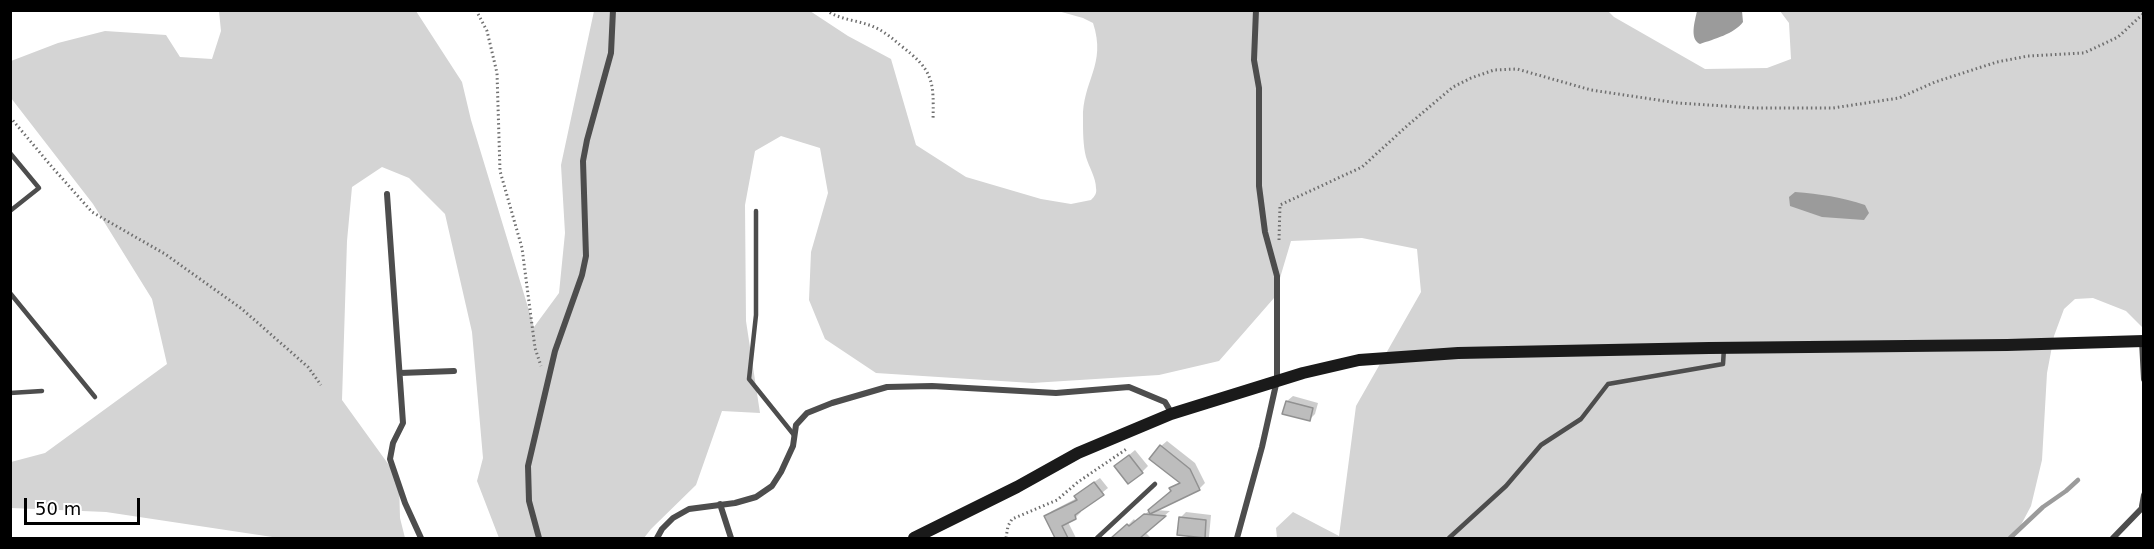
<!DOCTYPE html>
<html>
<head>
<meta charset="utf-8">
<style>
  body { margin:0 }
  #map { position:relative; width:2154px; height:549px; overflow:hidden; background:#fff; font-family:"DejaVu Sans",sans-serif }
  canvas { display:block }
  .frame { position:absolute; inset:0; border:12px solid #000; pointer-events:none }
  .scale { position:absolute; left:24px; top:498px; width:116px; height:27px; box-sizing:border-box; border:3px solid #000; border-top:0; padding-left:8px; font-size:18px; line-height:21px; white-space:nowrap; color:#000; -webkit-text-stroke:4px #fff; paint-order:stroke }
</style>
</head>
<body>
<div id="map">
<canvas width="2154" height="549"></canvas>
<div class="frame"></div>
<div class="scale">50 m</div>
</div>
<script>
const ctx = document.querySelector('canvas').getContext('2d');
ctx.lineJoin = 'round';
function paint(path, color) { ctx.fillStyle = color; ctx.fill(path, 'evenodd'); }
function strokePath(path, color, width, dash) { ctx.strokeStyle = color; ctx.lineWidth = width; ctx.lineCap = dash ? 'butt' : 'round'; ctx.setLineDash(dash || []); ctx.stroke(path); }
paint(new Path2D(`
  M219 11H416L462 82 471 120 534 327 559 293 565 233 561 165 594 11H810L848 36 891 59 916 145 966 177 1041 199 1071 204 1091 200C1095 196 1097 193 1096 188 1096 178 1089 167 1086 157 1083 145 1083 131 1083 119 1082 81 1107 65 1093 23L1083 18 1058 11H1608L1614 17 1705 69 1767 68 1791 59 1789 23 1780 11H2143V328L2126 311 2093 298 2075 299 2064 309 2054 336 2047 373 2042 460 2031 506 2014 538H1277L1276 528 1293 512 1339 536 1356 406 1421 292 1417 249 1362 238 1291 241 1274 298 1219 361 1159 375 1032 383 876 373 825 339 809 300 811 252 828 193 820 148 781 136 755 151 745 205 746 321 760 413 722 411 696 485 651 529 644 538H499L477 481 483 458 472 332 445 214 409 178 382 167 352 187 347 241 342 400 399 479 400 518 405 538H279L106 512 11 508V462L45 453 167 364 152 299 93 204 11 98V61L58 43 105 31 166 35 180 57 212 59 221 31Z`), '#d4d4d4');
paint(new Path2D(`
  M1697 11H1742L1743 22C1734 34 1714 39 1700 44 1689 39 1695 21 1697 11Z
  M1795 192C1820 194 1842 197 1865 205L1869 213 1864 220 1822 217 1790 206 1789 197Z`), '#9b9b9b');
paint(new Path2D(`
  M1293 396 1318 403 1315 414 1309 420 1287 401Z
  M1167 441 1195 463 1205 483 1199 489 1155 510 1170 511 1145 532 1151 538H1115L1134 519 1136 522 1172 491 1171 489 1180 482 1161 446Z
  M1135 450 1148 466 1142 472 1122 461Z
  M1100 478 1108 488 1080 510 1081 512 1075 518 1068 522 1076 538H1056L1046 516 1052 511 1077 498 1081 491Z
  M1186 512 1211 515 1209 537 1211 538H1192L1193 535 1180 518Z`), '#0003');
strokePath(new Path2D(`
  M2010 538 2043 507 2066 491 2078 480`), '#9b9b9b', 4.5);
const building = new Path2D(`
  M1286 401 1313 408 1310 421 1282 414Z
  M1160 445 1190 469 1200 490 1150 514 1148 510 1171 491 1169 488 1180 483 1149 459Z
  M1129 455 1143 473 1128 484 1114 466Z
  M1094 482 1104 495 1075 515 1076 519 1062 526 1068 538H1055L1044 516 1077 500 1074 496Z
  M1144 514 1166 516 1140 538H1111L1127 524 1129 526Z
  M1179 517 1206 520 1205 538 1177 535Z`);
paint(building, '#bdbdbd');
strokePath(building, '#919191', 1.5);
strokePath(new Path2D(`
  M476 10 487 31 497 73 500 171 522 248 535 348 541 366
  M826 10C838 19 855 20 869 25 881 29 891 37 900 45 933 70 934 80 933 120
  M10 117 52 167 92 212 165 254 242 309 308 367 321 385
  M1279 240 1280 205 1362 167 1408 125 1453 87 1471 78 1494 70 1517 69 1591 90 1678 103 1755 108H1833L1899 98 1935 82 1997 62 2028 56 2084 53 2118 37 2144 13
  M1006 538 1008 526 1012 519 1057 500 1078 482 1128 448`), '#6f6f6f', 3, [1.5, 3]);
strokePath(new Path2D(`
  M10 153 39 188 10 211
  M756 211V315L749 379 794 435
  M10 293 95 397
  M10 393 42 391
  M1097 538 1155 484
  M1449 538 1506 486 1541 445 1581 419 1608 384 1723 364 1724 348`), '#4d4d4d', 4.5);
strokePath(new Path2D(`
  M387 194 403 423 393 443 390 459 405 503 421 538
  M2142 341 2144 379
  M400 373 454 371
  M720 504 731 538
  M2142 506 2144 495
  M539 538 529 501 528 466 555 351 582 275 586 256 583 161 587 140 611 53 613 10
  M657 538 662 529 673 518 689 509 735 503 756 497 772 486 781 472 793 446 796 425 807 413 832 403 887 387 932 386 1056 393 1129 387 1165 402 1172 414
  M1237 538 1262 447 1277 380V276L1265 232 1259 186V88L1254 60 1256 10
  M2113 538 2144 506`), '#4d4d4d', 6);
strokePath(new Path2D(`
  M914 538 1017 487 1078 453 1171 414 1303 373 1359 360 1458 353 1709 348 2007 345 2144 341`), '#1a1a1a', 12);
</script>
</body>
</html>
